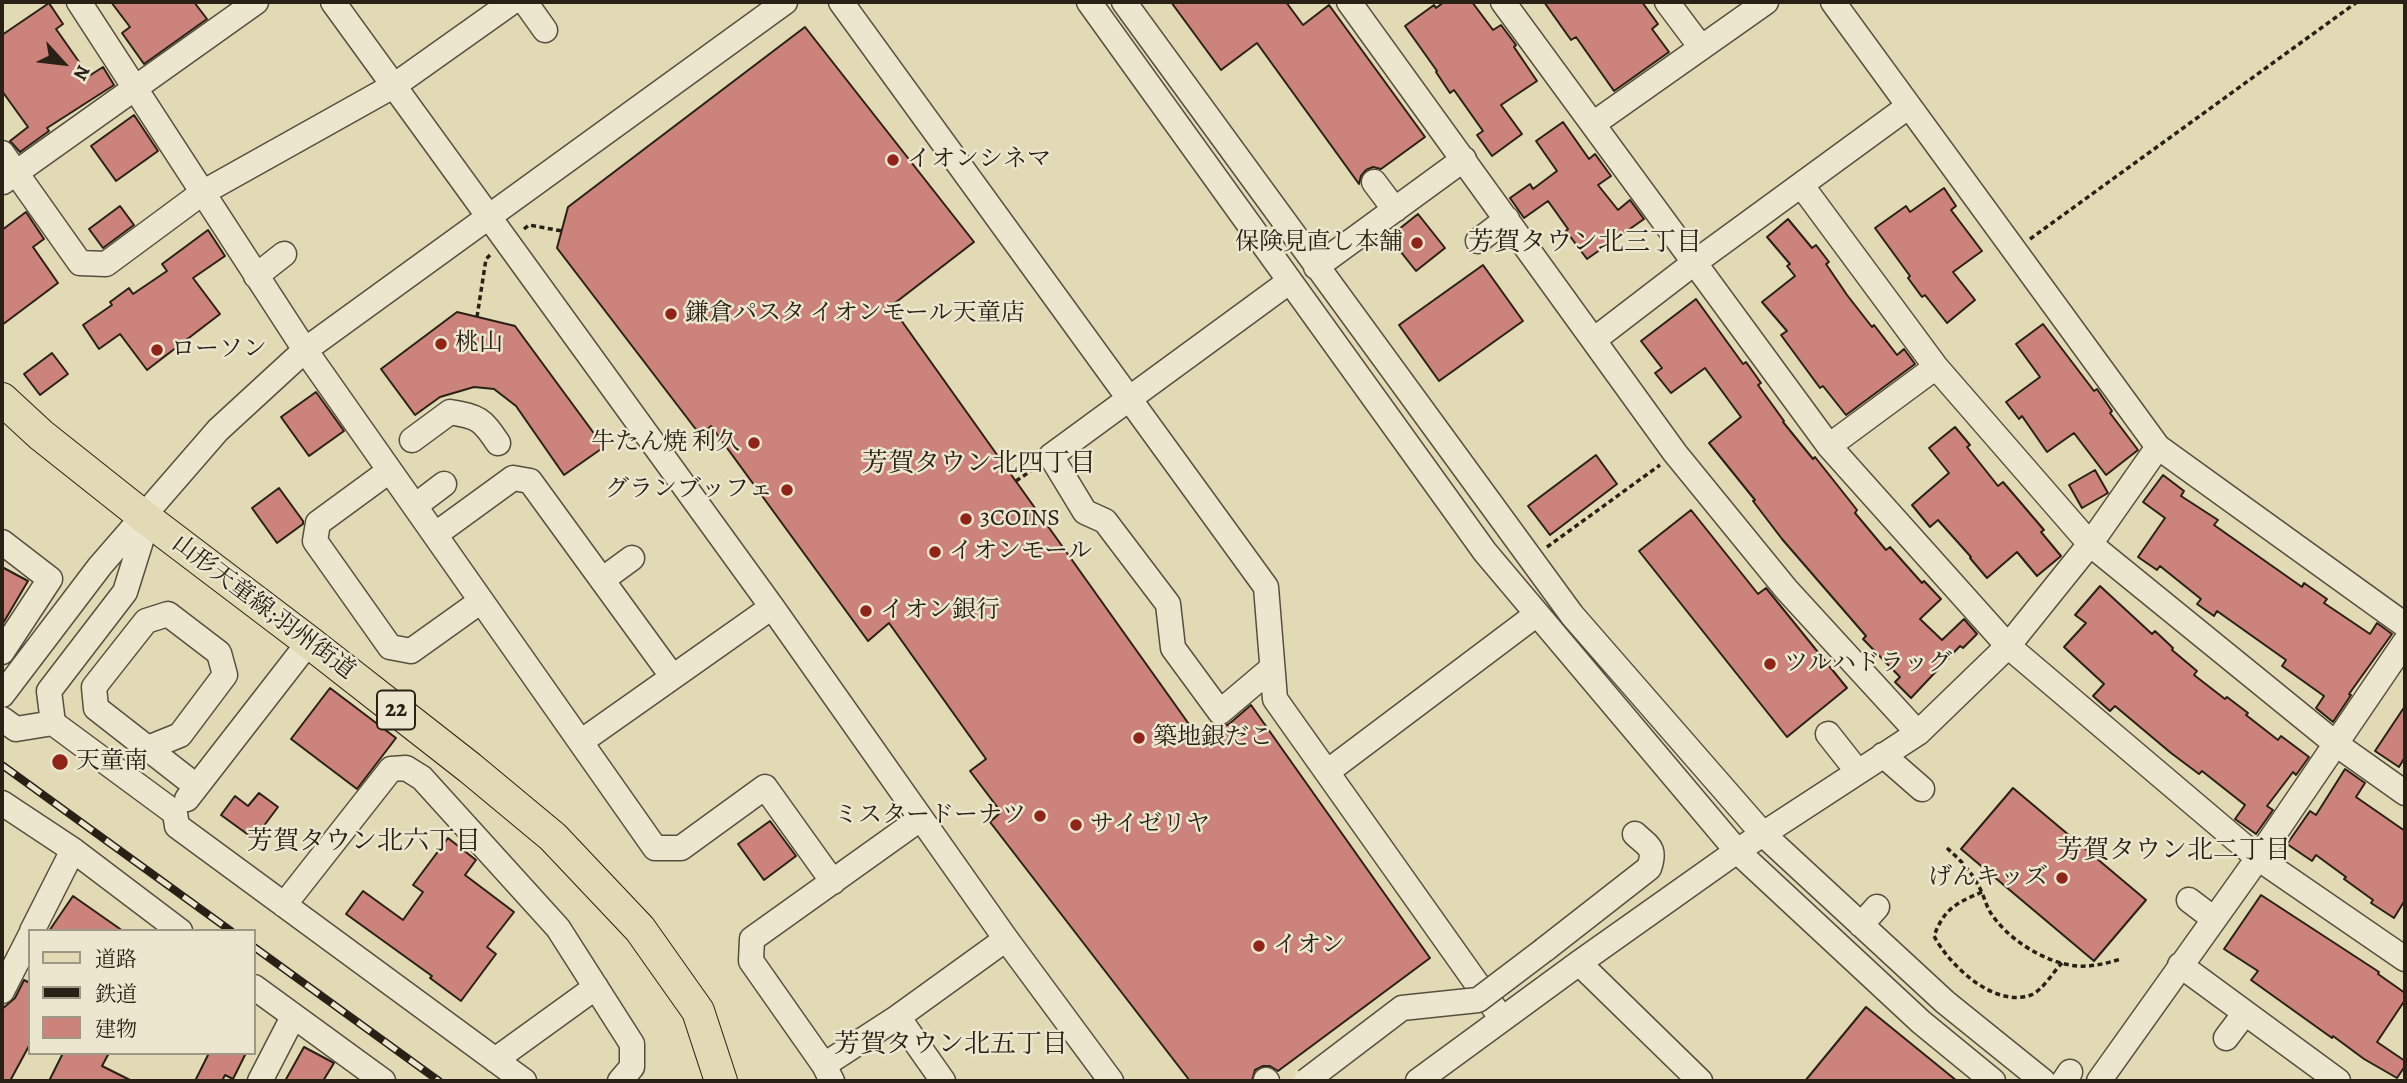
<!DOCTYPE html>
<html>
<head>
<meta charset="utf-8">
<style>
  body { margin:0 }
  #map { position:relative; width:2407px; height:1083px; overflow:hidden; background:#e2d9b5; font-family:Alegreya,"Noto Serif JP",serif }
  canvas { display:block }
  .frame { position:absolute; inset:0; border:4px solid #292116; pointer-events:none }
  .legend { position:absolute; left:28px; top:929px; width:228px; height:126px; box-sizing:border-box; background:#ece6cf; border:2px solid #9e9785; margin:0; padding:9px 12px; list-style:none; font-size:21px; color:#292116 }
  .legend li { display:flex; align-items:center; gap:14px; height:35px }
  .legend b { width:35px; border:2px solid #9e9785 }
  .north { position:absolute; left:28px; top:28px; width:70px; height:70px; -webkit-text-stroke:5px #ece6cf; paint-order:stroke; rotate:117deg; font-size:19px; font-weight:700; line-height:28px; text-align:center; color:#292116 }
  .north::after { content:''; display:block; margin:auto; width:24px; height:32px; background:#292116; clip-path:polygon(50% 0,100% 100%,50% 72%,0 100%) }
</style>
</head>
<body>
<div id="map">
<canvas width="2407" height="1083"></canvas>
<div class="frame"></div>
<ul class="legend">
<li><b style="height:9px;background:#e2d9b5"></b>道路</li>
<li><b style="height:9px;background:#292116"></b>鉄道</li>
<li><b style="height:19px;background:#cb837b"></b>建物</li>
</ul>
<div class="north">N</div>
</div>
<script>
const ctx = document.querySelector('canvas').getContext('2d');
ctx.lineJoin = 'round';
function paint(path, color) { ctx.fillStyle = color; ctx.fill(path, 'evenodd'); }
function strokePath(path, color, width, dash) { ctx.strokeStyle = color; ctx.lineWidth = width; ctx.lineCap = dash ? 'butt' : 'round'; ctx.setLineDash(dash || []); ctx.stroke(path); }
function label(font, color, halo, rows, align = 'center') {
  ctx.font = font + ' Alegreya,"Noto Serif JP",serif'; ctx.lineWidth = 5; ctx.setLineDash([]); ctx.textBaseline = 'middle'; ctx.strokeStyle = halo; ctx.fillStyle = color; for (const [text, x, y, turn = 0] of rows) {
    ctx.save(); ctx.translate(x, y); ctx.rotate((+turn || 0) * Math.PI / 180); ctx.textAlign = isNaN(turn) ? turn : align; if (halo) ctx.strokeText(text, 0, 0); ctx.fillText(text, 0, 0); ctx.restore();
  }
}
const building = new Path2D(`
  M111 2H194L207 19 144 64 122 33 130 27Z
  M1171 2H1286L1303 25 1329 5 1425 137 1381 169 1373 167 1366 170 1361 176 1359 184 1257 43 1221 70Z
  M1444 2H1472L1493 30 1501 25 1516 45 1514 47 1537 81 1501 105 1522 134 1492 156 1477 135 1483 131 1454 90 1450 93 1436 72 1437 71 1405 26 1434 5 1436 8Z
  M1544 2H1642L1658 24 1652 29 1669 52 1614 91 1576 37 1571 40Z
  M49 3 63 24 56 29 89 76 103 67 114 85 47 128 49 131 20 152 10 141 28 127 2 91V35Z
  M805 27 974 242 891 306 1196 734 1212 724 1222 727 1229 724 1251 705 1430 958 1278 1071 1270 1066H1263L1255 1070 1252 1081H1190L990 822 1001 812 970 771 986 759 889 623 868 641 711 426 701 436 557 248 568 207Z
  M134 115 158 151 116 181 91 146Z
  M1563 122 1589 159 1595 154 1611 176 1598 185 1618 210 1630 200 1644 219 1587 259 1566 231 1568 229 1548 201 1524 218 1510 198 1530 184 1533 189 1557 171 1536 141Z
  M1944 188 1956 206 1951 210 1982 251 1953 272 1975 300 1947 323 1925 295 1922 297 1908 278 1910 276 1875 228 1906 206 1910 212Z
  M120 206 134 225 103 248 89 229Z
  M26 212 44 239 33 247 58 283 2 325V230Z
  M1418 214 1445 248 1416 271 1389 237Z
  M1788 219 1812 248 1816 245 1829 262 1826 264 1847 295 1872 327 1874 325 1897 355 1904 349 1915 364 1846 415 1823 386 1820 388 1781 335 1787 331 1762 302 1795 276 1787 266 1790 264 1767 237Z
  M208 230 225 256 193 278 220 314 147 370 120 334 99 349 83 325 112 305 110 302 129 288 133 294 167 271 162 264Z
  M1483 265 1523 321 1439 381 1399 325Z
  M1696 299 1743 364 1746 362 1761 383 1758 385 1784 421 1783 422 1813 459 1815 457 1857 510 1855 513 1886 550 1890 547 1922 583 1924 581 1941 599 1920 619 1942 640 1964 619 1977 634 1963 648 1960 646 1911 698 1895 682 1900 677 1863 639 1866 636 1782 539 1753 501 1755 500 1709 443 1741 417 1705 368 1671 393 1655 373 1662 368 1641 341Z
  M457 312 515 326 604 447 564 475 516 406 494 389 474 387 440 397 415 415 381 369Z
  M2043 324 2094 391 2097 389 2112 411 2110 413 2138 450 2106 475 2074 433 2047 452 2022 416 2019 419 2006 402 2040 377 2016 344Z
  M52 353 68 374 40 395 24 374Z
  M316 392 344 431 309 456 281 417Z
  M1955 427 1970 445 1967 447 1998 486 2003 482 2044 530 2041 532 2061 556 2037 576 2017 552 1987 578 1970 558 1971 557 1938 520 1930 527 1912 505 1949 473 1929 448Z
  M1596 455 1617 484 1550 535 1528 506Z
  M2095 470 2108 493 2082 508 2069 485Z
  M2163 475 2184 491 2181 496 2218 520 2214 525 2302 587 2304 583 2327 599 2324 603 2370 634 2377 623 2392 634 2349 694 2351 695 2333 722 2316 708 2324 696 2282 666 2286 660 2217 611 2214 616 2197 604 2201 599 2160 566 2157 570 2138 557 2165 518 2143 502Z
  M279 488 303 521V524L277 543 252 508Z
  M1691 510 1758 594 1766 588 1847 688 1787 737 1639 551Z
  M2 567 28 581 2 625Z
  M2100 586 2152 634 2155 631 2173 648 2172 650 2197 671 2194 675 2225 699 2227 697 2248 713 2246 715 2278 740 2281 736 2309 757 2296 775 2293 772 2267 806 2273 810 2256 834 2235 819 2245 805 2202 771 2199 774 2171 753 2115 706 2110 711 2093 696 2104 684 2064 647 2086 623 2075 615Z
  M330 688 396 738 357 789 291 739Z
  M2405 706V757L2399 767 2375 751Z
  M2345 769 2365 783 2356 797 2405 831V900L2394 918 2371 903 2373 900 2344 879 2346 877 2316 855 2312 861 2287 844 2310 811 2316 815Z
  M2013 788 2146 900 2094 961 1961 849Z
  M259 793 278 807 254 839 221 815 235 796 248 806Z
  M770 821 796 856 764 880 738 844Z
  M448 838 476 860 465 875 514 912 487 947 496 954 461 1001 430 978 432 976 346 914 363 891 403 920 423 892 413 885Z
  M2261 895 2379 972 2378 974 2405 993V1000L2377 1042 2405 1061V1066L2397 1078 2364 1059 2333 1036 2332 1038 2251 980 2258 971 2224 949Z
  M73 896 123 931H49Z
  M24 980 30 983V1044L10 1081H2V1009L15 998Z
  M1866 1007 1957 1081H1805Z
  M304 1047 334 1063 323 1081H285Z
  M63 1053H109L102 1066 132 1081H49Z
  M209 1053H246L233 1079 225 1075 222 1081H195Z`);
paint(building, '#cb837b');
strokePath(building, '#292116', 2);
const minor = new Path2D(`
  M79 2 305 350 655 848H681L765 787 833 882
  M333 2 772 607 1006 939 1111 1081
  M525 2 545 30
  M841 2 1266 587 1275 699 1502 1019
  M1089 2 1485 552 1737 851 1921 1022 1993 1081
  M1124 2 1572 615 1763 834 1945 1002 2043 1081
  M1349 2 1675 453 1786 589 1918 733
  M1503 2 1829 446 2008 646 2258 858 2405 959
  M1667 2 1700 46
  M1833 2 2158 447 2405 625
  M1593 124 1766 2
  M2 153 80 263 106 264 202 193 395 85 512 2
  M3 182 256 2
  M1374 182 1395 210
  M1802 186 1936 367 2090 544 2336 744 2405 793
  M1478 241 1507 219
  M1316 267 1464 159
  M256 276 284 254
  M1595 339 1694 263 1909 106
  M412 440 450 412C479 417 482 419 498 443
  M1829 446 1936 367
  M389 471 318 523 315 541 390 647 411 651 481 601
  M415 506 444 484
  M436 534 513 478 530 481 672 676
  M2 542 50 579 2 652
  M602 580 632 558
  M1272 668 1220 712 1173 648 1168 604 1105 521 1085 512 1051 456 1290 281
  M2 695 100 566 218 430 305 350 785 2
  M2 719 16 729 53 723 175 813 177 826 524 1081
  M53 723 49 691 125 592 141 541 143 516
  M1828 734 1858 772
  M582 741 772 607
  M148 748 180 735 225 675 219 653 168 614 146 621 94 687 96 708 196 786
  M1883 755 1922 789
  M1327 772 1537 614
  M187 799 309 642
  M2 803 73 850 180 931
  M2189 900 2214 919
  M284 905 391 769 406 768 422 778 558 928 632 1044V1067L620 1081
  M1861 925 1877 907
  M32 931 73 850
  M1544 950 1649 868C1656 848 1649 847 1635 834
  M1579 963 1700 1081
  M2180 965 2338 1081
  M254 987 383 1081
  M2 991 30 936
  M898 1017 943 1081
  M2226 1038 2245 1013
  M495 1060 596 987
  M824 1065 898 1017 1006 939
  M1266 1080 1267 1081
  M260 1081 293 1017
  M832 1081 824 1065 751 961 752 939 920 819
  M1418 1081 1579 963 1737 851 1918 733 2008 646 2090 544 2158 447
  M2064 1081 2070 1072
  M2099 1081 2258 858 2405 642`);
const major = new Path2D(`
  M2 399 41 435 143 516 309 642 470 768 553 837 640 929 698 1011 721 1081`);
strokePath(minor, '#574f3e', 27);
strokePath(major, '#292116', 34);
strokePath(new Path2D(`
  M524 229 529 225 562 231
  M2030 239 2357 2
  M477 317 486 259 490 255
  M1016 481 1035 468
  M1547 547 1660 465
  M1947 848C1959 859 1971 871 1978 885 1983 893 1985 902 1989 910 2005 938 2046 964 2078 966 2093 967 2107 963 2121 959
  M1982 892C1956 903 1944 909 1934 936 1950 966 1994 1008 2031 995 2043 990 2053 972 2062 963`), '#292116', 3.5, [5, 3.5]);
strokePath(minor, '#ece6cf', 24);
strokePath(major, '#e2d9b5', 32);
const rail = new Path2D(`
  M2 765 231 931
  M254 947 439 1081`);
strokePath(rail, '#292116', 8);
strokePath(rail, '#ece6cf', 5, [16]);
const minorBridge = new Path2D(`
  M1306 1081 1402 1008 1478 1000 1544 950`);
strokePath(minorBridge, '#574f3e', 27, []);
strokePath(minorBridge, '#ece6cf', 24);
for (const [x, y, r, color] of [
  [893,160,7,"#8f2418"],
  [1417,243,7,"#8f2418"],
  [671,314,7,"#8f2418"],
  [441,344,7,"#8f2418"],
  [157,350,7,"#8f2418"],
  [754,443,7,"#8f2418"],
  [787,490,7,"#8f2418"],
  [966,519,7,"#8f2418"],
  [935,552,7,"#8f2418"],
  [866,611,7,"#8f2418"],
  [1770,664,7,"#8f2418"],
  [1139,738,7,"#8f2418"],
  [60,762,9,"#8f2418"],
  [1040,816,7,"#8f2418"],
  [1076,825,7,"#8f2418"],
  [2062,878,7,"#8f2418"],
  [1259,946,7,"#8f2418"]
]) { const dot = new Path2D(); dot.arc(x, y, r, 0, 2 * Math.PI); ctx.fillStyle = color; ctx.fill(dot); strokePath(dot, '#ece6cf', 2.5); }
for (const [x, y, w] of [
  [396,710,38]
]) { const box = new Path2D(); box.roundRect(x - w / 2, y - 19.5, w, 39, 5); ctx.fillStyle = '#ece6cf'; ctx.fill(box); strokePath(box, '#292116', 2); }
label('bold 23px', '#292116', null, [
  ["22",396,710]
]);
label('24px', '#292116', '#ece6cf', [
  ["イオンシネマ",907,160],
  ["保険見直し本舗",1403,243,"right"],
  ["鎌倉パスタ イオンモール天童店",685,314],
  ["桃山",455,344],
  ["ローソン",171,350],
  ["牛たん焼 利久",740,443,"right"],
  ["グランブッフェ",773,490,"right"],
  ["3COINS",980,519],
  ["イオンモール",949,552],
  ["イオン銀行",880,611],
  ["ツルハドラッグ",1784,664],
  ["築地銀だこ",1153,738],
  ["天童南",76,762],
  ["ミスタードーナツ",1026,816,"right"],
  ["サイゼリヤ",1090,825],
  ["げんキッズ",2048,878,"right"],
  ["イオン",1273,946]
], 'left');
label('24px', '#292116', '#ece6cf', [
  ["山形天童線;羽州街道",263,608,37]
]);
label('26px', '#292116', '#ece6cf', [
  ["芳賀タウン北三丁目",1585,244],
  ["芳賀タウン北四丁目",979,465],
  ["芳賀タウン北六丁目",364,843],
  ["芳賀タウン北二丁目",2174,852],
  ["芳賀タウン北五丁目",951,1046]
]);
</script>
</body>
</html>
